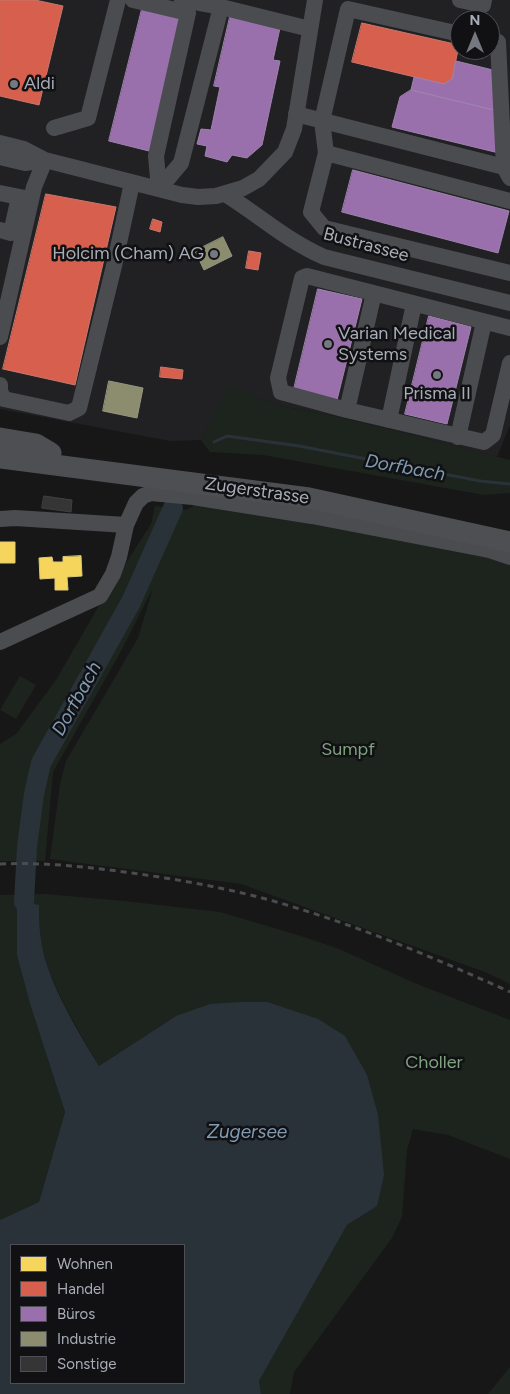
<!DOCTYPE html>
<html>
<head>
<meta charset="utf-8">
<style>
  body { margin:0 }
  #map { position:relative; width:510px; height:1394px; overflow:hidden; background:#171717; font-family:Figtree,sans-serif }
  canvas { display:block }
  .legend { position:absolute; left:10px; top:1244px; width:175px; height:140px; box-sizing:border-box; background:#111113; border:1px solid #4d4f55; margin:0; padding:6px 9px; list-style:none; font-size:15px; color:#a8adb8 }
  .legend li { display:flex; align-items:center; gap:10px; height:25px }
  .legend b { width:25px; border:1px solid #4d4f55 }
  .north { position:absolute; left:450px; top:10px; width:50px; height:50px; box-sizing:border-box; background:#111113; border:1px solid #4d4f55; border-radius:50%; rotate:0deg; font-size:14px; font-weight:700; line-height:20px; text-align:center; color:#a8adb8 }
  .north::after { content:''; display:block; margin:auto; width:18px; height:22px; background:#757880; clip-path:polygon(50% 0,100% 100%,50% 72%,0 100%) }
</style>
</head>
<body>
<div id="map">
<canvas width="510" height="1394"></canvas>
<ul class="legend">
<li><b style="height:14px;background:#f6d55c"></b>Wohnen</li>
<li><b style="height:14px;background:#d6604d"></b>Handel</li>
<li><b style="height:14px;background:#9970ab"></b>Büros</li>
<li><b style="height:14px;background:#8c8c6e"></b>Industrie</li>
<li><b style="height:14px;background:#353536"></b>Sonstige</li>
</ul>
<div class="north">N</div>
</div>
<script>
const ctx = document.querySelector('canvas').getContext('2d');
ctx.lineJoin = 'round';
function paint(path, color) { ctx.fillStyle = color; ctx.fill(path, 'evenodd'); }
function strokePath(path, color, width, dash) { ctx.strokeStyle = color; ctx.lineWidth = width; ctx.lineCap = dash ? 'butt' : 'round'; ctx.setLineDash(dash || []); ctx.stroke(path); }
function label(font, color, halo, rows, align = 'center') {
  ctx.font = font + ' Figtree,sans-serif'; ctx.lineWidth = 5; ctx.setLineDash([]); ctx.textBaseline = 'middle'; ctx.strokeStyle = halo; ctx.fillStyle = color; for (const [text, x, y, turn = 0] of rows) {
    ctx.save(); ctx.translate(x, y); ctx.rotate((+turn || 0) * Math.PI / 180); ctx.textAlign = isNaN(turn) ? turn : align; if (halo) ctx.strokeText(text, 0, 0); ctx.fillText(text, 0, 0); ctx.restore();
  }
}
paint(new Path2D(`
  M0 0H510V425L497 457 417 436 339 417 276 405 229 386 201 440 170 441 0 409ZM460 20H490V50H460Z`), '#212123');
paint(new Path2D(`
  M229 385 276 405 339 417 417 436 510 460V493L484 495 263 455 210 452 201 440Z
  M195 505 290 516 473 552 510 564V984L485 972 241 884 50 859 60 784 66 761 138 638 153 588 121 651 53 772 45 861H0V744L16 734 56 680 100 604 151 524 155 506 186 510Z
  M20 676 36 685 16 719 0 710Z
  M45 894 124 901 220 912 301 936 339 949 417 984 510 1020V1159L448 1135 413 1129 407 1150 402 1217 392 1238 294 1372 290 1394H261L259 1381 347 1225 376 1206 176 1016 99 1066C80 1033 58 998 46 962 40 944 39 924 39 905L32 1010 65 1112 39 1202 0 1220V895Z
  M510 1367V1394H488Z`), '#1d241e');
paint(new Path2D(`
  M24 902 39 905C39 924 40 943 46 962 57 997 80 1035 99 1066L176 1016 210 1004 242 1002H267L318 1019 345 1036 367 1075 378 1115 384 1175 377 1206 347 1225 259 1381 261 1394H0V1220L39 1202 65 1112 32 1010 17 955V904ZM11 1245H184V1383H11Z`), '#2a3239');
const homes = new Path2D(`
  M0 542H15V563H0Z
  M81 556 82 576 67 577 68 590H55V578L40 579 39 558 52 557 53 562H63V557Z`);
paint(homes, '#f6d55c');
strokePath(homes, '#dfc978', 1);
const shops = new Path2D(`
  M0 0H35L63 6 39 105 0 96Z
  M362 23 459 45 452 79 444 84 352 62Z
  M46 194 116 207 75 385 3 369Z
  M153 219 162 222 160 232 150 229Z
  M249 251 261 253 258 270 246 268Z
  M161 367 183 370 182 379 160 377Z`);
paint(shops, '#d6604d');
strokePath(shops, '#c8776d', 1);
const offices = new Path2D(`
  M143 5 183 15 149 151 109 141Z
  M230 17 280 28 273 60 280 61 262 145 247 158 232 155 227 162 205 156 207 146 197 144 201 129 211 130 220 87 214 86Z
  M456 61 497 71 498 111 411 90 414 77 444 84 452 79Z
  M411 90 498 111 503 154 392 127 400 97Z
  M353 170 509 211 498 253 342 212Z
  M318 289 362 299 337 400 294 389Z
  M429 316 471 327 447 424 405 414Z`);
paint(offices, '#9970ab');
strokePath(offices, '#9e82af', 1);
const industry = new Path2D(`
  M223 237 232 256 204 270 195 251Z
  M109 381 143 388 137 418 103 411Z`);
paint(industry, '#8c8c6e');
strokePath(industry, '#949684', 1);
strokePath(new Path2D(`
  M214 442 227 436 299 446 480 481 510 484`), '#2a3239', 3);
strokePath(new Path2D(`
  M24 902 27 847 34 794 41 763 131 602 173 508`), '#2a3239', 20);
const building = new Path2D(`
  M44 496 72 500 71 512 42 508Z`);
paint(building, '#353536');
strokePath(building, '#3f4043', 1);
strokePath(new Path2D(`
  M133 0 188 13 156 156 159 189
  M182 0 221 7 310 29
  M460 0 483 5 484 0
  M490 41 498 42 504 167 510 178
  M296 114 504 167
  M54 128 88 118 118 0
  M0 143 24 149 45 160 182 195 198 197 216 196 243 188 259 179 285 152 294 129 315 0
  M326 153 322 121 348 9 460 34
  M0 157 25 163 45 160
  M159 189 181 163 221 7
  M0 193 30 199
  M225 194C259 215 287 241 324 257L510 303
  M510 201 326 153 311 212 324 228 510 273
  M0 230 11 233 19 197
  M510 328 307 276 302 278 278 378 281 392 347 410 484 442 493 435 510 363
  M0 337 34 187 45 160
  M0 385V391L4 399 69 413 79 408 114 266 132 183
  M347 410 374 293
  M389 420 414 304
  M458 437 484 322
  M0 519 15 518 126 525
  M0 642 100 596 113 574 119 557 126 525 136 503 143 496 151 493 193 497 312 516 489 550 510 557`), '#4b4c50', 16);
strokePath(new Path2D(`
  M0 438 36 444 51 453
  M0 458 309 498 510 542`), '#4d4f52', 21);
strokePath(new Path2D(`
  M0 864C44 862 88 867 132 873 182 880 232 889 280 903 359 926 435 958 510 992`), '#4b4c4f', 3, [6, 5]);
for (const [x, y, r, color] of [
  [14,84,5,"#757880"],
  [214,254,5,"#757880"],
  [328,344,5,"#757880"],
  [437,375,5,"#757880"]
]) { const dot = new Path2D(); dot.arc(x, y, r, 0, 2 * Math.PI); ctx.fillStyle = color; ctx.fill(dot); strokePath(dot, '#111113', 2); }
label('18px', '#a8adb8', '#111113', [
  ["Aldi",24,84],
  ["Holcim (Cham) AG",204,254,"right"],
  ["Varian Medical",338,334],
  ["Systems",338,355],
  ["Prisma II",437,394,"center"]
], 'left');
label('18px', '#a8adb8', '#111113', [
  ["Bustrassee",366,245,15],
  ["Zugerstrasse",257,491,8]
]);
label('18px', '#7fa381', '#111113', [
  ["Sumpf",348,750],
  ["Choller",434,1063]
]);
label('italic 19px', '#7f9bb3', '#111113', [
  ["Dorfbach",405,468,10],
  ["Dorfbach",77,699,-61],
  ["Zugersee",247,1132]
]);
</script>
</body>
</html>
